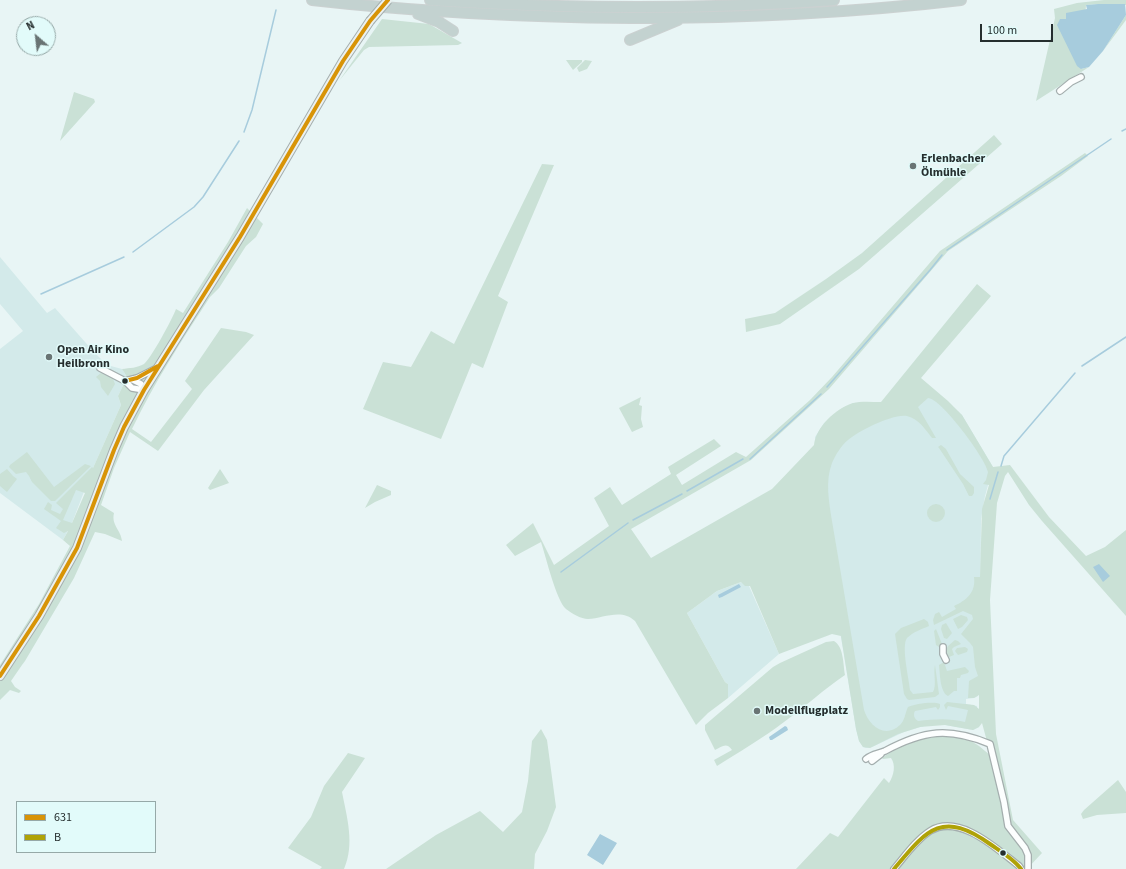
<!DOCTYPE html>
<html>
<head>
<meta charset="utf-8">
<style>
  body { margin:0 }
  #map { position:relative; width:1126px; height:869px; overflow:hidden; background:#e8f5f5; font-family:"Source Sans 3",sans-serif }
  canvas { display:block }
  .legend { position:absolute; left:16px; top:801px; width:140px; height:52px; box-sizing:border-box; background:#e2fbfa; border:1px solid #96a9a8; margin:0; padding:5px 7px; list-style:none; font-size:12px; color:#252e2e }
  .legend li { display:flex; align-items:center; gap:8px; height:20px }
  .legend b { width:20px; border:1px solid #96a9a8 }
  .north { position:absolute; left:16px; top:16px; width:40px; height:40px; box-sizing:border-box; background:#e2fbfa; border:1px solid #96a9a8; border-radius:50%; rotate:332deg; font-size:11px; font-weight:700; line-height:16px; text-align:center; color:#252e2e }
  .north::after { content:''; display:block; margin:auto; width:14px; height:18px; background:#697474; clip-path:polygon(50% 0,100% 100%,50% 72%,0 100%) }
  .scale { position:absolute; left:980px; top:24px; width:73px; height:18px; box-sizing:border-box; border:2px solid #252e2e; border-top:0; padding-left:5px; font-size:12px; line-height:14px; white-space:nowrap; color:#252e2e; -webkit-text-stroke:3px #e2fbfa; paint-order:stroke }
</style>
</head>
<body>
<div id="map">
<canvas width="1126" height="869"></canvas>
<ul class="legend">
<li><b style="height:5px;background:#d89407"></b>631</li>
<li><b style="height:5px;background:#afa207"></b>B</li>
</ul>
<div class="north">N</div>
<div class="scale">100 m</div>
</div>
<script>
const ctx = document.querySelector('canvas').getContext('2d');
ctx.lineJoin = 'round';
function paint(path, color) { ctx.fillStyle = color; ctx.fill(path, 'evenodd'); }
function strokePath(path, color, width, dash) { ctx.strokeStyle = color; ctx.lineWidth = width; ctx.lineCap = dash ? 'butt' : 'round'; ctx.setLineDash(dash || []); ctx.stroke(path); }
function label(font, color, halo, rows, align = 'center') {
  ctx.font = font + ' "Source Sans 3",sans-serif'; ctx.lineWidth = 3; ctx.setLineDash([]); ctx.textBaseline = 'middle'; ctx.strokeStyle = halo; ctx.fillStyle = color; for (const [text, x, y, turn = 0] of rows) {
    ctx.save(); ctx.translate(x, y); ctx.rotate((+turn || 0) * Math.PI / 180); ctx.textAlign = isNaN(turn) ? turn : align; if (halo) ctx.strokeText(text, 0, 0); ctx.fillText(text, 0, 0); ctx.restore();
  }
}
paint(new Path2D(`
  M0 257 47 313 55 308 93 351 107 365 122 369 127 377 118 396 121 405 93 468 72 523 63 540 0 493V349L23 331 0 304Z
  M937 392 962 415 993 467 985 496 981 519 980 647 978 696 974 698 966 699V704L977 706 979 727 973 730 945 725H927L904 732 872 747 866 748 863 747 859 741 856 729 838 619 815 437 824 423 841 409 853 403 881 402Z
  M741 582 749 586 779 654 728 698V684L725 682 687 613 717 591Z`), '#d3eaea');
paint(new Path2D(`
  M1104 0H1126V5L1098 4 1086 5 1081 69 1089 67 1036 101 1055 18 1054 9 1077 3Z
  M1126 15V20L1103 51Z
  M382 19 429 24 462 43 458 45 369 47 364 50 339 81Z
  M566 60H582V62L573 70Z
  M585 60 592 61 587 69 579 72 577 68Z
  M74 92 94 99 95 102 60 141Z
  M994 135 1002 144 859 269 780 324 746 332 745 319 775 313 826 279 862 253Z
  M1085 153 1088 156 1061 176 948 251 829 389 751 460 631 529 651 558 772 489 814 445C816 427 835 409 853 403 861 401 872 402 881 402L977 284 991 296 921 378 948 401 962 415 993 467 1010 465 1049 517 1086 556 1105 547 1126 530V616L1042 521 1029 505 1008 472 1005 476 997 503 990 600 996 734 1013 820 1042 853 1027 869H796L830 833 838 837 884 778 889 783C894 775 896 765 891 758L883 759 882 758C907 740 947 727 976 744 981 747 986 752 991 756L982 723 979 727 973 730 945 725 920 727 898 734 870 748 863 747 859 741 856 729 841 636 832 634 779 654 750 586H745L741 582 717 591 687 613 725 682 728 684V698L708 713 696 725 635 621C622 608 603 618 588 619 581 619 571 613 566 609 556 600 546 557 541 542L515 556 506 545 533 523 554 565 609 526 594 498 610 487 622 505 671 474 668 467 714 439 721 446 676 475 682 485 736 452 746 457 810 400 832 377 940 251ZM928 398C941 398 986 459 988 472L986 480 983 484 989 485 982 509 980 577H974C976 592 967 600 954 606L956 609 942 617 939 612 935 614 933 620 934 625 963 611 972 615 973 619 961 634 970 643 973 647 975 667 978 676 969 681 968 698H974L979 695V709L974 705 947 702 944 705 946 710 948 706 968 710 965 722C949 718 935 719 918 721 914 719 913 714 915 711L936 707 938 710 940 707V704C934 701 914 704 908 707 905 713 905 720 900 725 885 739 869 726 864 710L832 521C829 502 825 481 832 463 836 454 841 446 848 440 858 431 894 413 907 416 919 419 925 429 932 438H936L918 407Z
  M542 164 554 165 498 296 508 302 483 368 472 363 441 439 363 409 383 362 411 367 431 331 454 344Z
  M247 208 263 224 256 237 246 246 219 288 210 297C182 340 154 383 132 429L151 442 192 389 185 381 221 328 246 332 254 335 204 390 158 451 130 432 114 468 101 505 114 513C111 525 121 530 122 541L105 534 95 532 74 578 25 661 22 665 11 681 15 687 21 691 19 693 10 690 0 700V665L39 604 70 546 63 540 68 531 64 533 56 528 61 521 44 509 48 502 52 505 51 510 60 514 63 509 56 503 92 467 93 468 121 405 118 396 127 377 122 369C130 368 137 368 144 364 150 360 173 318 176 309L183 313 228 242ZM76 490 85 493 72 523 63 520Z
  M101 373 113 379 115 384 108 396 101 387 100 381 96 377Z
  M641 397 639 405 642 406 641 419 643 427 632 432 619 408Z
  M941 445 946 449 960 474 974 487V493L972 496H969L963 484 939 448 938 447Z
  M27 452 54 487 85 464 91 466 55 501H51L32 482 29 476 26 472 16 474 9 467 10 465Z
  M7 469 13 476 17 479 7 492 0 486V474Z
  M220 469 229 483 210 490 208 488Z
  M377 485 391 491V495L375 502 365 508Z
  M927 513a9 9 0 1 1 18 0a9 9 0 1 1-18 0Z
  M961 615 967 617 968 620 962 627 958 629 953 619Z
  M924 619 928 622 929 626C922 629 913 632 907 638 901 646 909 679 910 690L913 694 933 692C937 685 933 673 935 665L939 694 935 697 909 700 907 699 904 694 895 634 901 628Z
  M946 623 952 633 947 639 944 638 941 629 942 625Z
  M936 629 942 644 941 646 939 647 936 645 934 631Z
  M955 640 958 641 961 644 954 647 952 649 954 655 949 657 946 653V650L948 646Z
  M834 641C844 647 843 664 845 675 824 689 805 707 784 722 763 738 739 752 717 766L714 760 732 750C727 742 722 746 715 750L705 730V725L773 667 780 663 826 642Z
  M965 647 968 649 967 652 958 655 955 651 957 648Z
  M944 662 947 671 965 667 969 671 968 673 961 675 960 678H957V691H954L948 696C940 692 940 674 939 665Z
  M541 729 547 740 556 807 547 831 535 854 534 869H386L436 835 480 811 503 832 522 812 528 781 532 741Z
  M348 753 365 758 342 792C347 818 355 844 344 869H320L322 867 288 848 311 817 324 786Z
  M1118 780 1126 792V813L1097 815 1083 819 1081 814 1084 810Z`), '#cae1d6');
paint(new Path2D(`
  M1098 4H1125L1126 15 1103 51 1089 67 1081 69 1077 66 1057 25 1060 19H1066V13L1087 9 1086 5Z
  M1099 564 1110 576 1103 582 1093 567Z
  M739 584 741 587 722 597 719 598 718 595Z
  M785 726 787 727 788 730 772 740H770L769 737Z
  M600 834 617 843 603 865 587 855Z`), '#a7ccdd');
strokePath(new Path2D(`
  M1122 131 1126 129
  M244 132 252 110 276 10
  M947 250 1111 139
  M133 252 194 207 203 197 239 141
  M41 294 124 257
  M1082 366 1126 337
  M827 387 930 270 942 255
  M750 459 821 394
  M1001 466 1004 456 1075 373
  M687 491 743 459
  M990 499 998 472
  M633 520 682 494
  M561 572 628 523`), '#a7ccdd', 1.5);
const street = new Path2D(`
  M1060 91 1071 82 1081 77
  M100 368 125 381 132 388 144 390
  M133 380 141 384 144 390
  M125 381 137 378 157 368
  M943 647V654L946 660
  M866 759C872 754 878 754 885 751 924 730 949 727 990 744L1004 802 1008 826 1025 848 1028 855V869
  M872 761 881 754
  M894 869C905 856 916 840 930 831 959 813 997 849 1019 866L1021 869`);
const secondary = new Path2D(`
  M0 676 39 616 77 548 114 450 124 427 144 390 240 237 343 61 370 21`);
const highway = new Path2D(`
  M312 0C418 12 524 17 631 18 741 18 851 13 961 0
  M430 0C565 9 700 10 834 0
  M418 14 439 22 453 31
  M630 40 678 20`);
strokePath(street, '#a4aeae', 8);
strokePath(secondary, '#a4aeae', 10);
strokePath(highway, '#cbd1d1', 12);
strokePath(street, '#fcfefe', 5.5);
strokePath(secondary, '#ebf1f0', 8);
strokePath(highway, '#c3d2d0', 10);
const secondaryBridge = new Path2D(`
  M370 21 388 0`);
strokePath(secondaryBridge, '#a4aeae', 10, []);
strokePath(secondaryBridge, '#ebf1f0', 8);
strokePath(new Path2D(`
  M125 381 137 378 158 366
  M0 676 39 616 77 548 114 450 124 427 144 390 240 237 343 61 370 21 388 0`), '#d89407', 4);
strokePath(new Path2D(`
  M894 869C926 831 941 809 990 844 1000 851 1014 859 1021 869`), '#afa207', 4);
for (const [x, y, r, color] of [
  [913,166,4,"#697474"],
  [49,357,4,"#697474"],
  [125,381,3.5,"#252e2e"],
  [757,711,4,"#697474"],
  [1003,853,3.5,"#252e2e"]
]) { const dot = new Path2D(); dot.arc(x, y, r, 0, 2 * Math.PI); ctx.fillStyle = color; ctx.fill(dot); strokePath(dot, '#e2fbfa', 1.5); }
label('bold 12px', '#252e2e', '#e2fbfa', [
  ["Erlenbacher",921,159],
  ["Ölmühle",921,173],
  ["Open Air Kino",57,350],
  ["Heilbronn",57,364],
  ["Modellflugplatz",765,711]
], 'left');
</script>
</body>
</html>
